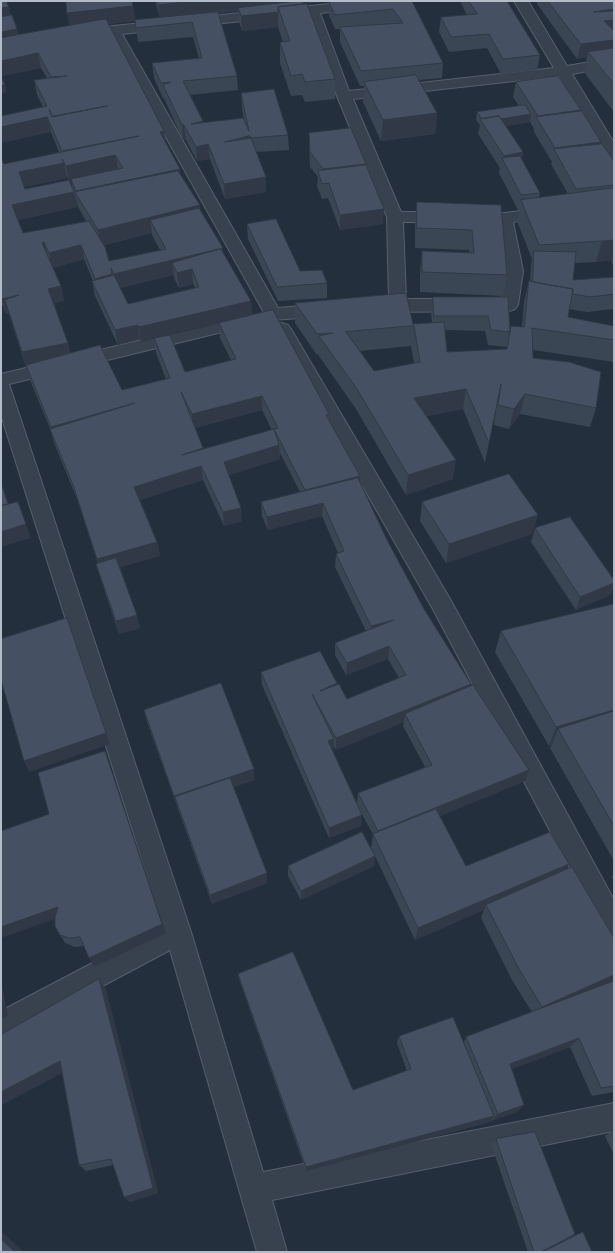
<!DOCTYPE html>
<html>
<head>
<meta charset="utf-8">
<style>
  body { margin:0 }
  #map { position:relative; width:615px; height:1253px; overflow:hidden; background:#242f3e; font-family:"Public Sans",sans-serif }
  canvas { display:block }
  .frame { position:absolute; inset:0; border:2px solid #b4bcc9; pointer-events:none }
</style>
</head>
<body>
<div id="map">
<canvas width="615" height="1253"></canvas>
<div class="frame"></div>
</div>
<script>
const ctx = document.querySelector('canvas').getContext('2d');
ctx.lineJoin = 'round';
function strokePath(path, color, width, dash) { ctx.strokeStyle = color; ctx.lineWidth = width; ctx.lineCap = dash ? 'butt' : 'round'; ctx.setLineDash(dash || []); ctx.stroke(path); }
function paint(path, color) { ctx.fillStyle = color; ctx.fill(path, 'evenodd'); }
const street = new Path2D(`
  M359 1H404L402 4 397 5 320 13 349 91 554 68 514 1H528L567 66 614 58V66L572 74 614 143V161L609 159 606 156 559 76 353 99 401 212H445L451 214 453 217 451 220 445 222H403L406 299H501L507 271 496 218 498 214 504 213 547 208 553 210 555 213 553 216 513 222 523 271 518 305 515 309 509 311 380 312 374 310 371 306 374 302 389 300 387 217 337 96 307 14 122 34 278 308 326 304 332 306 335 310 332 314 326 316 273 320 267 318 109 35H94L92 32 94 29 113 26Z
  M249 314 255 316 258 320 255 324 9 384 191 932 263 1172 614 1103V1131L272 1200 287 1252H257L170 950 1 1040V1011L163 926 1 415V374Z
  M282 323 288 325 291 329 450 599 614 900V939L605 935 434 611 273 329 276 325Z`);
strokePath(street, '#565f6c', 2);
paint(street, '#38414e');
paint(new Path2D(`
  M1 1 11 15 18 35 70 26 67 13 133 6 135 20 160 18 155 1H412L443 63 442 78 419 80 437 113 435 134 381 141 363 102 364 86H360L340 42V29H335L329 15V1L304 4 335 79V99L305 102 302 95 291 96 280 63V42H283L278 27 242 31 239 22 238 11 218 13 237 76 238 90 190 95 204 123 244 120 242 108 241 93 288 135 289 150 256 152 266 192 225 199 210 159 197 161 186 140H183L164 98H163L154 78 152 63 199 58 193 37 138 42 135 21 108 24 165 141 180 169V174L200 210 223 248V253L251 301 252 315 329 414V419L360 476 359 480 387 540 424 609 471 686 529 770 525 781 440 816 466 866 569 864 565 870 614 938V1092L592 1096 570 1047 512 1069 517 1112 491 1121V1120L490 1122 306 1171 240 982 238 974 353 1090 407 1071 397 1043 399 1036 464 1042 466 1037 532 1012 512 980 481 918 484 910 415 940 375 856 374 866 301 900 288 876V866L371 848 373 834 359 809 361 826 329 838 262 685 261 672 337 684 347 699 399 678 388 659 346 675 335 655V643L366 631 335 567 336 554 338 553 322 516 268 530 262 516 261 502 300 492 280 453V459L229 475 242 521 224 526 203 480 140 500 157 542 160 556 120 567 140 628 119 634 100 577 96 564H98L77 499 54 443 51 431 30 380 9 314H6L1 302V158L4 164 59 152 51 132 43 107 37 95 34 80 47 78 41 68 2 76 1 74ZM66 175 69 180 25 189 24 187 67 178ZM70 180H71L73 191ZM75 195 78 207 86 221 23 233 18 220 77 207ZM152 233V235L160 250 109 261 104 245ZM84 259 93 281H92L95 296 118 345 140 339 141 342 154 339 156 353 166 379 122 390 70 353 68 343 54 303 64 301 61 286 53 268ZM174 275V278L179 288 193 284 195 288 128 304 120 288ZM219 323 220 338 231 360 185 372 170 335ZM262 410 272 430 203 449 195 428ZM404 722 403 726 425 767 358 793 357 803 333 751 334 750V746L336 750Z
  M460 1H507L540 55 537 70 501 74 487 48 449 52 439 32 441 17 467 15Z
  M537 1H614V112L584 72 587 57 577 59 537 4Z
  M516 82 581 110V111L600 144 614 161V266L611 262 612 260 596 262 575 263 573 280 614 277V309L587 312 569 309 568 317 614 326V362L533 350V358L596 408 590 427 520 414 509 429 494 425 496 406 485 463 463 409 426 416 453 479 406 495 356 409 319 356V354L317 355 295 323V303L413 324 432 323 431 312 433 297H508L510 332 522 327 524 302 529 281H530L531 266 532 259 517 221 520 210H518L499 173 500 168 478 134 480 125 476 120 477 112 519 106 513 97ZM530 122 534 129V132L552 162 551 164 568 194 539 198 540 193 522 159 523 152 506 126ZM445 330 485 331 488 345 507 347V349L447 352ZM411 346 414 363 374 371 359 351Z
  M309 133 366 164V165L383 224 340 230 328 198 322 199 317 186 318 177 310 167 309 148Z
  M417 202 501 205 507 275 503 296 420 292V272L422 251 469 253V250L415 248V223Z
  M247 224 300 271 327 283V298L278 301 248 239Z
  M422 502 532 534 446 563 420 521Z
  M535 528 614 580V586L610 595 576 610 531 542Z
  M614 604V861L550 748 552 745 549 746 495 652 501 631Z
  M144 710 255 780 233 787 267 883 212 904 147 722Z
  M1 831 166 933 94 967 84 946 75 947 65 943 55 926V919Z
  M614 873V881L612 877Z
  M99 979 106 990 158 1193 130 1202 124 1197 113 1165 86 1171 79 1165 62 1073 1 1105V1035Z
  M614 1130V1155L605 1136Z
  M496 1139 573 1236 583 1232 592 1252H528L491 1144Z`), '#3b4654');
paint(new Path2D(`
  M193 1H332L239 11 238 8V11L160 19 158 5Z
  M133 6 135 21 70 28 67 13Z
  M9 7 12 22 1 23V8Z
  M614 9V34L593 12Z
  M278 12V27L242 31 241 16Z
  M17 29 19 37 1 40V32Z
  M614 40V54L588 52 587 57 577 59 581 44Z
  M38 53 41 68 2 76 1 70V61Z
  M1 85H5L7 92 1 94Z
  M107 106 56 131 52 116Z
  M581 110 578 125 538 120V116Z
  M437 113 435 134 381 141 383 120Z
  M531 114 530 122 487 129 485 122Z
  M47 117 51 132 1 143V127Z
  M182 125H184L186 140H183Z
  M164 131 166 146 160 132Z
  M250 136 251 151 225 142Z
  M601 142 597 157 555 150V148Z
  M208 144 210 159 197 161 196 147Z
  M142 151 116 156 118 170 69 180 66 166 64 161Z
  M523 152 520 167 503 161 504 156Z
  M64 163 67 178 23 187 19 172Z
  M366 164 365 179 323 184V169Z
  M180 169 181 184 77 196 76 191Z
  M266 177V192L225 199 224 184Z
  M74 192 77 207 16 220 12 205Z
  M200 205 201 220H150L152 233 101 245 98 230Z
  M384 209 383 224 340 230V215Z
  M614 240V251L612 260 596 262 602 241Z
  M44 242 48 257 42 243Z
  M81 245 84 259 52 268 49 253Z
  M223 248 224 263 192 271 193 284 179 288 177 273 172 263 174 275 117 289 114 274Z
  M112 274 115 289 98 293 95 279Z
  M61 286 64 301 52 304 48 289Z
  M19 295 5 300 9 314H6L2 299Z
  M251 301 252 316 141 342 139 327Z
  M138 325 140 339 118 345 115 330Z
  M68 343 72 358 26 367 22 352Z
  M466 389 463 409 411 418 414 398Z
  M525 394 520 414 509 429 514 409Z
  M262 396V410L193 428 192 414Z
  M135 403 54 439 51 427Z
  M1 430 3 437H1Z
  M279 445 280 459 225 476 224 462Z
  M456 460 453 479 406 495 408 475Z
  M201 466 203 480 137 501 134 487Z
  M360 476 359 490 305 504V490Z
  M1 481 13 518 3 521 1 483Z
  M323 503 322 516 268 530 267 517Z
  M241 508 242 521 224 526 223 512Z
  M538 515 532 534 446 563 449 544Z
  M23 516 31 538 1 547V532Z
  M157 542 160 556 101 573 97 559Z
  M614 583V586L610 595 576 610 580 597Z
  M137 615 140 628 119 634 116 621Z
  M394 620 370 639 371 626Z
  M389 646 388 659 346 675 347 663Z
  M337 683V695L320 691Z
  M471 684 468 696 405 714 404 722 336 750V738Z
  M614 710V727L558 729 552 745 549 746 556 727Z
  M106 733 110 744 29 772 24 761Z
  M334 739V750L328 752V741Z
  M105 751 166 933 94 967 89 958Z
  M254 769 255 780 178 806 175 797 177 806 174 796Z
  M529 770 525 781 377 842 378 831Z
  M362 815 361 826 329 838V828Z
  M375 856 374 866 301 900V891Z
  M569 864 561 877 486 905 484 910 415 940 418 928Z
  M267 873V883L212 904 210 895Z
  M58 907 63 916 1 938V927Z
  M614 975V982L535 1017 542 1007Z
  M1 979 8 1016 1 1019Z
  M99 979 106 990 158 1193 130 1202 124 1197Z
  M579 1038 570 1047 504 1072 510 1064Z
  M60 1061 68 1070 1 1105V1092Z
  M524 1105 517 1112 491 1121 498 1114Z
  M494 1116 490 1122 306 1171V1167Z
  M1 1232H2L24 1252H15L1 1239Z`), '#303945');
const building = new Path2D(`
  M1 1H6L9 7 1 8Z
  M66 1H132L133 6 67 13Z
  M157 1H193L158 5Z
  M297 1H302L304 4 278 7V12L241 16 238 8Z
  M329 1H412L443 63 361 71 340 27 403 23 393 9 335 15Z
  M469 1H507L540 55 503 59 489 34 451 37 441 17 477 14Z
  M548 1H614V9L593 12 614 11V20L604 21 614 31V40L581 44Z
  M307 4 335 79 305 82 302 74 291 76 280 42 290 41 278 7Z
  M218 12 237 76 183 81 203 121 191 124 243 118 249 131 241 93 274 89 288 135 251 138 266 177 224 184 208 144 196 147 184 125H182L163 85 171 82 161 83 152 63 202 58 192 22 136 28 135 20ZM250 136 251 138 225 142Z
  M12 15 17 29 1 32V17Z
  M106 19 164 131 160 132 180 169 76 191 71 179 123 168 115 155 66 166 62 159 64 163 19 172 25 189 69 180 74 192 12 205 23 233 89 221 105 247 109 261 166 249 150 220 199 208 223 248 114 274 111 268 112 274 95 279 81 245 49 253 44 242 42 243 61 286 48 289 68 343 22 352 5 300 19 295 2 299 1 298V158L4 164 139 136 62 151 47 117 1 127V116L47 106 34 80 67 76 51 77 38 53 1 61V38ZM107 106 52 117 49 109 52 116Z
  M614 48V84L588 52Z
  M416 75 437 113 383 120 364 82Z
  M1 76 5 85H1Z
  M558 76 581 110 538 116 516 82Z
  M525 105 531 114 501 119 499 116 482 119 477 112Z
  M582 111 601 142 555 148 536 117Z
  M499 116 523 152 504 156 480 119Z
  M351 128 366 164 323 169 310 152 309 133Z
  M602 144 614 161V185L576 189 554 149Z
  M520 156 540 193 521 195 502 158Z
  M366 165 384 209 340 215 329 183 322 184 318 171Z
  M178 171 200 205 98 230 75 192Z
  M614 188V240L602 241 539 245 521 200Z
  M417 202 501 205 507 275 422 272V251L474 253 472 230 417 228Z
  M276 219 300 271 322 270 327 283 277 287 247 224Z
  M221 249 251 301 139 327 138 325 115 330 92 281 114 275 128 304 199 287 192 269 177 273 172 263Z
  M534 251 576 252 573 280 614 277V294L591 297 572 294 573 289 533 282Z
  M529 281 573 289 568 317 614 326V340L532 328 533 358 569 362 601 372 596 408 525 394 514 409 498 405 501 384 489 443 466 389 414 398 456 460 408 475 357 389 319 336 333 333 317 334 295 303 406 293 413 324 444 322 447 352 507 349 511 326 524 327ZM414 326 420 362 374 371 346 332Z
  M433 297H508L510 332 491 330 488 316H434Z
  M273 310 329 414 326 415 360 476 305 490 274 429 278 428 262 396 192 414 181 392 203 448 182 455 274 429 279 445 224 462 241 508 223 512 201 466 134 487 157 542 97 559 73 485 50 429 135 403 51 427 26 365 100 345 122 390 170 378 154 338 170 335 185 372 236 359 219 323Z
  M509 474 538 515 449 544 422 502Z
  M358 478 387 540 424 609 471 684 336 738 312 694 334 739 328 741 362 815 329 828 261 672 320 651 337 683 320 691 339 684 347 699 406 675 389 646 347 663 335 643 394 620 371 626 336 554 344 551 323 503 267 517 261 502Z
  M1 483 8 504 1 506Z
  M18 502 26 524 1 532V506Z
  M570 517 614 580V583L580 597 535 528Z
  M116 558 137 615 116 621 96 564Z
  M614 604V710L556 727 501 631Z
  M67 618 106 733 24 761 1 680V639Z
  M221 683 254 769 174 796 144 710Z
  M473 685 529 770 378 831 358 793 432 765 405 714Z
  M614 711V826L558 729Z
  M105 751 162 924 89 958 80 937 69 938 60 935 55 926V917L58 907 1 927V831L49 814 38 773Z
  M230 778 267 873 210 895 175 797Z
  M436 809 466 866 550 832 569 864 418 928 373 834Z
  M362 832 375 856 301 891 288 866Z
  M572 867 614 938V975L542 1007 519 969 486 905Z
  M293 952 353 1090 411 1069 399 1036 453 1017 494 1116 306 1167 238 974Z
  M99 979 153 1188 124 1197 111 1159 79 1165 60 1061 1 1092V1035Z
  M614 981V1086L601 1088 579 1038 510 1064 524 1105 498 1114 466 1037Z
  M535 1132 575 1234 541 1252H534L496 1139Z
  M583 1232 592 1252H543Z
  M1 1239 15 1252H1Z`);
paint(building, '#455162');
strokePath(building, '#303945', 1);
</script>
</body>
</html>
